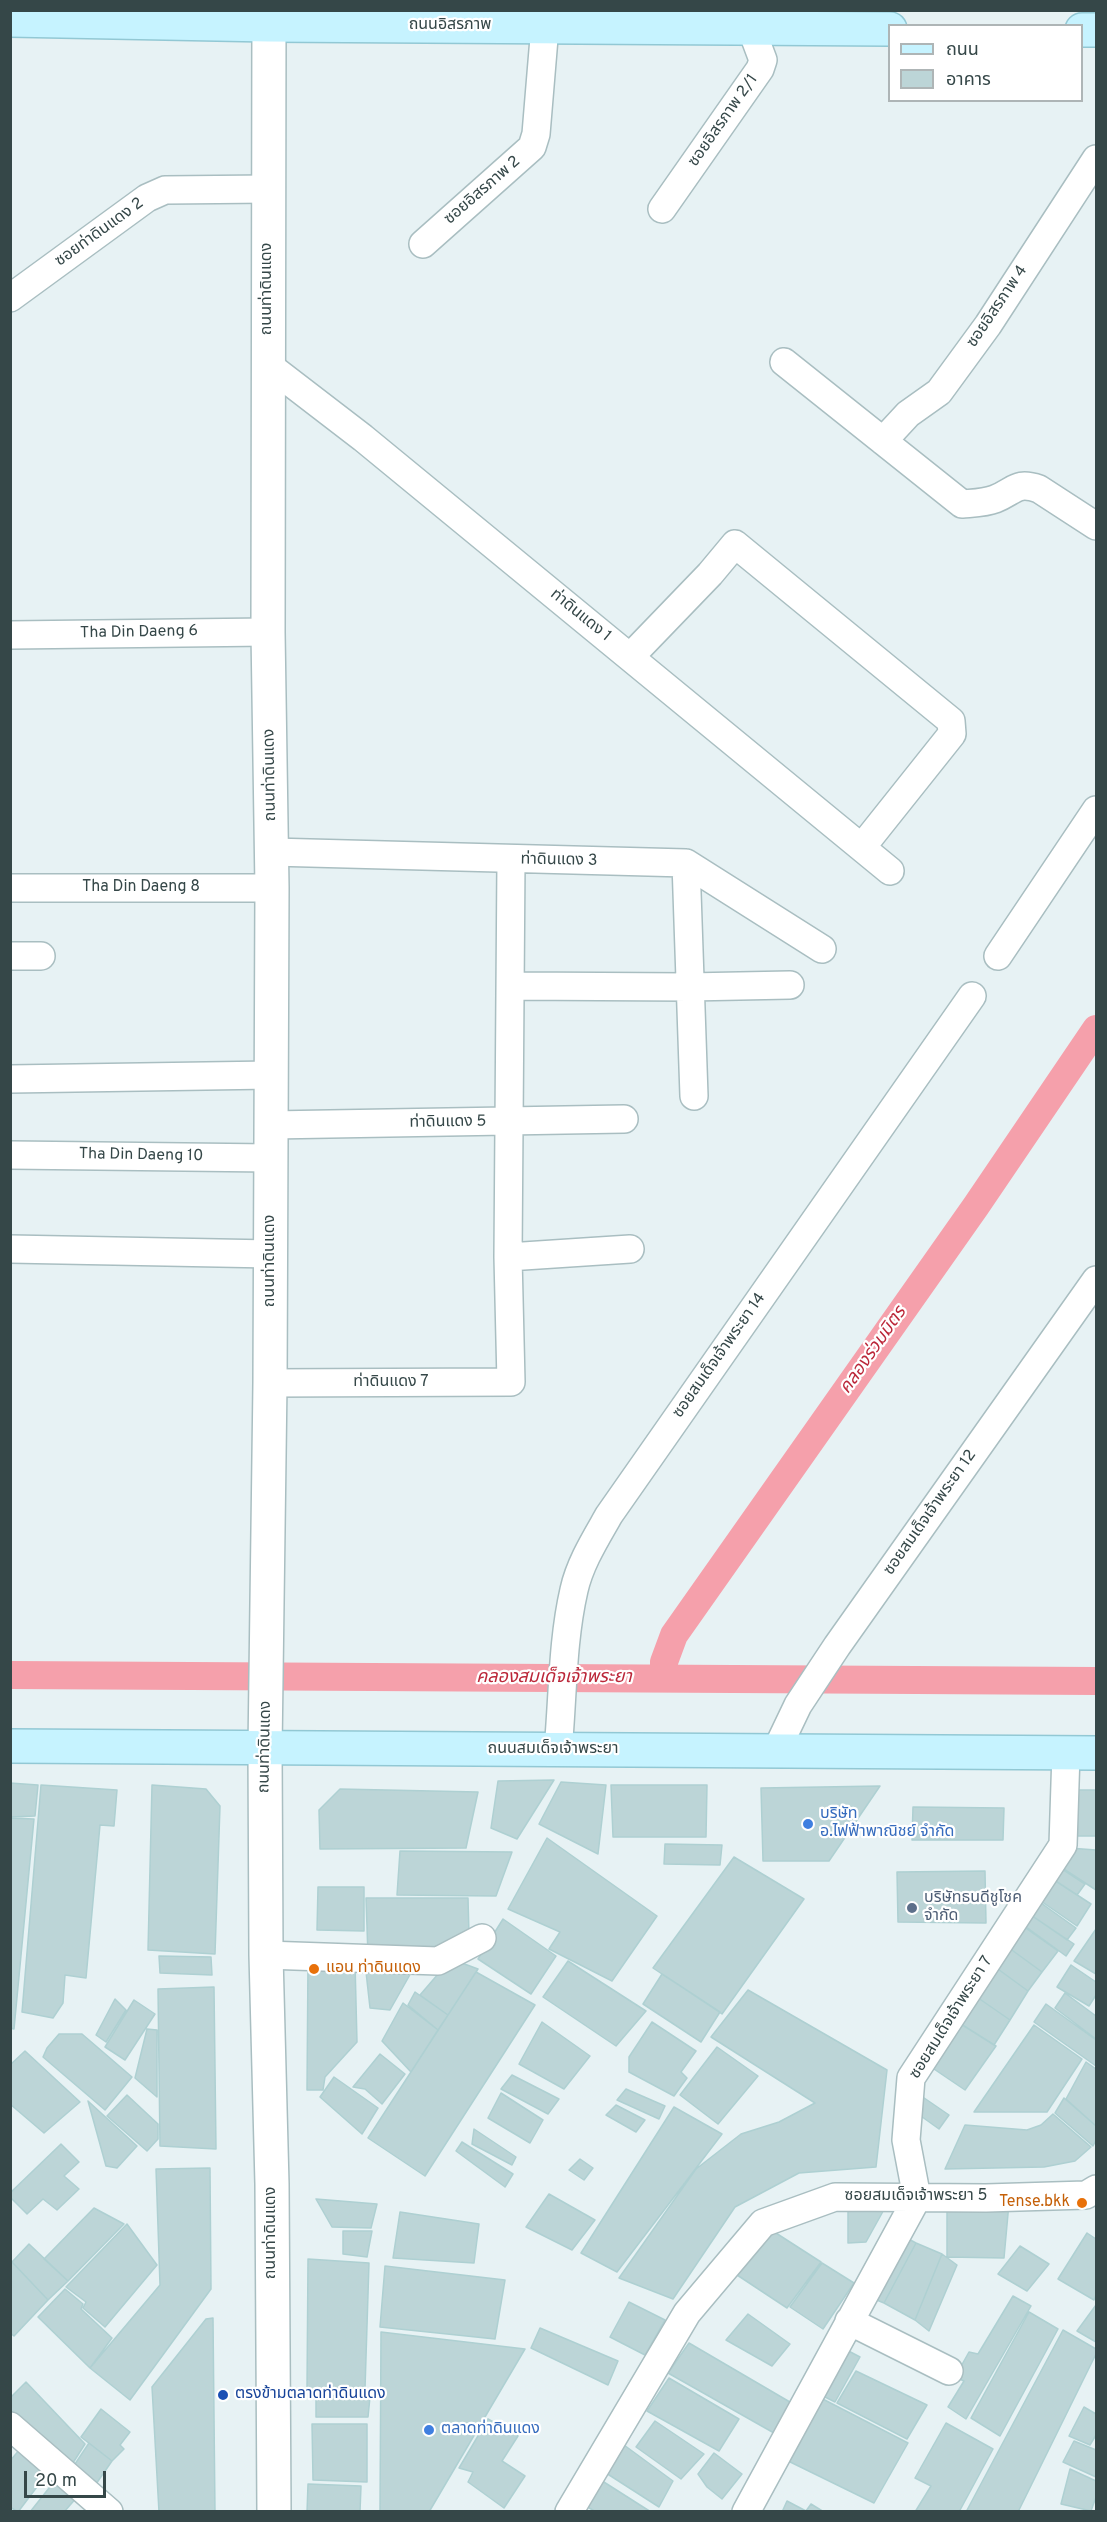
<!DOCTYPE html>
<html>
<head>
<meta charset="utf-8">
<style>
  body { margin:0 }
  #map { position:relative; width:1107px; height:2522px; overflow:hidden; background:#e7f2f4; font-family:Overpass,"Noto Sans Thai",sans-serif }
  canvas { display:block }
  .frame { position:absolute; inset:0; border:12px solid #354748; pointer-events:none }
  .legend { position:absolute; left:888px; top:24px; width:195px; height:78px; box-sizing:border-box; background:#fff; border:2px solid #aeb5b6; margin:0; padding:8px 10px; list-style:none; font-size:18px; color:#354748 }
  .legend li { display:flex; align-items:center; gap:12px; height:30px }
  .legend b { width:30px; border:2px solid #aeb5b6 }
  .scale { position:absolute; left:24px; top:2471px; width:82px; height:27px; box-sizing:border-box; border:3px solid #354748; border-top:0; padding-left:8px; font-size:18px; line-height:21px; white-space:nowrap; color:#354748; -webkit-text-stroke:4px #fff; paint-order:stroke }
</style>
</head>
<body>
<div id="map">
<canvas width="1107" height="2522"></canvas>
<div class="frame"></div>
<ul class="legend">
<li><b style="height:8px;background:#c6f3ff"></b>ถนน</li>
<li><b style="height:16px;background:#bcd5d7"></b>อาคาร</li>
</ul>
<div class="scale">20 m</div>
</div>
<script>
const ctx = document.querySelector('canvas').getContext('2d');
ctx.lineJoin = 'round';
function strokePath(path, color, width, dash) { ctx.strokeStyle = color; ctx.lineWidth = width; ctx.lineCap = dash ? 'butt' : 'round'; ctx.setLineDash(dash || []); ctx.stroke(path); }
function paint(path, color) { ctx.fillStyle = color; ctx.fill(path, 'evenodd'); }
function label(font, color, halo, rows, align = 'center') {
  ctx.font = font + ' Overpass,"Noto Sans Thai",sans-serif'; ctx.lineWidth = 4.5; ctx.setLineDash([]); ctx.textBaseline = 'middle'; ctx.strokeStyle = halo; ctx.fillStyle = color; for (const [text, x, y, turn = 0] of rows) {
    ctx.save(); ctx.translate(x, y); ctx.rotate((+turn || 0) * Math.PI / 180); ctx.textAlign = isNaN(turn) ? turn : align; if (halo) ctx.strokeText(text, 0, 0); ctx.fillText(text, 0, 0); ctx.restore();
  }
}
strokePath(new Path2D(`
  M10 1675 1096 1681
  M664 1678V1662L674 1635 976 1206 1096 1029`), '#f5a0ab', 28);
const building = new Path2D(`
  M554 1780 517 1839 491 1828 498 1781Z
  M561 1782 606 1785 598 1854 539 1824Z
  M10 1783 38 1785 35 1816 10 1817Z
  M41 1785 117 1790 114 1826 100 1825 86 1978 65 1975 63 2003 53 2018 22 2012Z
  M152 1785 206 1789 220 1806 215 1954 148 1950Z
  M611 1785H707L706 1837H613Z
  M880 1786 829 1861H763L761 1788Z
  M340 1789 478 1792 466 1848 320 1849 319 1810Z
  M1074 1790H1096V1836H1068Z
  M913 1807 1004 1808 1003 1840H912Z
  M10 1818 34 1819 14 2029 10 2028Z
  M547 1838 657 1916 612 1981 549 1949 560 1932 508 1909Z
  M665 1844 722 1845 720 1865 664 1864Z
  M1069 1848 1096 1850V1890L1056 1864Z
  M400 1851 512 1852 496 1896 397 1895Z
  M734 1857 804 1899 722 2014 653 1968Z
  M1056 1865 1085 1884 1077 1895 1048 1876Z
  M985 1871 986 1923 898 1922 897 1872Z
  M1048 1876 1091 1904 1077 1926 1035 1897Z
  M318 1887H364V1931L317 1930Z
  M366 1898H468L469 1935 439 1956H368Z
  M1034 1898 1076 1928 1067 1940 1025 1911Z
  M1025 1911 1074 1944 1066 1956 1018 1921Z
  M503 1919 556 1956 531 1994 478 1959Z
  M1020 1924 1058 1951 1042 1972 1005 1945Z
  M1096 1929V1974L1074 1961Z
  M1005 1945 1042 1972 1028 1991 991 1964Z
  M159 1956 211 1957 212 1975 160 1973Z
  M451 1959 478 1969 448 2015 420 1995Z
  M308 1961 355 1962 357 2042 325 2077 323 2090H307Z
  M568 1961 646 2011 616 2046 543 1997Z
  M365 1963 416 1964 390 2010 370 2008Z
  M991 1964 1028 1991 1010 2020 971 1993Z
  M1071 1965 1096 1982V1995L1089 2006 1057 1987Z
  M476 1972 535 2005 425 2176 368 2138Z
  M662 1974 720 2012 701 2042 643 2004Z
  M214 1987 216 2149 160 2146 158 1989Z
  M748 1990 887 2070 876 2167 799 2173 735 2207 673 2299 619 2278 696 2169 741 2134 779 2122 815 2103 711 2037Z
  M415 1992 448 2015 438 2030 408 2005Z
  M971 1993 1010 2020 994 2045 953 2019Z
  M1065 1993 1096 2016V2039L1055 2008Z
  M115 1999 126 2010 106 2042 96 2035Z
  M134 2000 155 2014 125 2060 105 2047Z
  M403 2003 438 2030 411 2072 382 2041Z
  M1046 2004 1096 2040V2066L1034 2022Z
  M953 2019 996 2046 965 2090 925 2063Z
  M542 2022 590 2056 564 2089 519 2064Z
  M652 2022 696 2051 681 2072 687 2078 674 2096 629 2072V2057Z
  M1034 2025 1082 2059 1047 2112H974Z
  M147 2029 157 2030V2097L135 2078Z
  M59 2034H82L132 2077 105 2110 43 2057 47 2048Z
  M717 2047 758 2076 718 2124 680 2095Z
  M25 2051 80 2102 44 2133 10 2104V2065Z
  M380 2054 405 2074 382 2104 365 2089 353 2087Z
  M1086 2062 1096 2069V2126L1066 2099Z
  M512 2075 559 2099 548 2114 501 2089Z
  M334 2077 378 2108 362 2134 320 2097Z
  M626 2089 665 2106 659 2119 617 2100Z
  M914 2091 949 2115 939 2129 911 2109Z
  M501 2093 543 2120 530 2143 488 2118Z
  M127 2095 158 2124V2139L147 2151 107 2116Z
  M1064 2098 1096 2126V2140L1093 2146 1055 2113Z
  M88 2101 137 2146 117 2168 106 2166Z
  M616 2105 645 2120 636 2132 606 2115Z
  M674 2107 722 2134 617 2272 581 2253Z
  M1053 2114 1091 2147 1075 2161 1044 2167 945 2169 965 2125 1027 2130 1041 2125Z
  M474 2129 516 2157 512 2165 472 2144Z
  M462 2142 513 2174 505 2187 456 2151Z
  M61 2144 79 2162 64 2176 79 2189 57 2210 43 2199 27 2214 10 2197V2193Z
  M580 2159 593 2168 584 2180 569 2170Z
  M210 2168 211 2289 130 2400 90 2368 160 2285 156 2169Z
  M549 2194 595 2220 572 2250 526 2227Z
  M316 2199 377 2204 371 2228 332 2227Z
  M947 2201 1009 2203 1004 2258 947 2257Z
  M886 2206 866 2242 848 2243V2207Z
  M94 2208 124 2224 68 2281 44 2259Z
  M400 2212 479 2224 474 2263 393 2258Z
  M127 2224 157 2265 105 2327 83 2308 86 2302 66 2287Z
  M765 2226 821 2262 787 2308 728 2269Z
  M343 2231H372L367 2257 343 2254Z
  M1087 2233 1096 2239V2295L1094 2300 1058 2279Z
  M901 2235 916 2243 884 2303 867 2296Z
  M916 2243 942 2254 915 2320 884 2303Z
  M29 2244 68 2281 48 2300 12 2262Z
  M1020 2246 1049 2264 1027 2291 998 2274Z
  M942 2254 957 2265 929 2331 915 2320Z
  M308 2259 369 2263 365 2389H307Z
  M12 2262 48 2300 14 2336 10 2333V2264Z
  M822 2263 854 2283 823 2329 790 2307Z
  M385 2266 505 2280 495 2339 380 2327Z
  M65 2289 83 2304 81 2309 112 2338 90 2368 38 2317Z
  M1013 2296 1031 2306 966 2419 948 2407 964 2381 955 2377 969 2352 978 2354Z
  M629 2302 665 2320 645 2355 610 2337Z
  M1096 2305V2342L1077 2331Z
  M1029 2312 1058 2329 1000 2436 971 2418Z
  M748 2314 790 2344 772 2366 726 2340Z
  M213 2318 215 2512H159L152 2387 206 2319Z
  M540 2328 618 2361 608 2385 531 2348Z
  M1063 2330 1096 2349V2354L1018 2512H966Z
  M381 2332 525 2349 429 2512H380Z
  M689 2343 795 2405 774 2433 668 2373Z
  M839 2346 860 2357 835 2402 813 2391Z
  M856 2371 927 2405 907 2439 837 2403Z
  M669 2378 739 2419 719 2451 647 2411Z
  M26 2382 85 2444 71 2466 10 2412V2398Z
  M316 2395 370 2397 368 2417H316Z
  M815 2395 908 2443 874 2503 780 2457Z
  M1084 2407 1096 2414V2435L1090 2445 1069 2436Z
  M101 2409 130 2432 120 2445 124 2449 112 2461 81 2437Z
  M488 2419 518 2436 502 2461 525 2476 504 2508 468 2482 473 2472 459 2468Z
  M655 2421 704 2454 681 2479 636 2447Z
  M946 2423 993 2449 959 2512H915L931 2486 915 2478Z
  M312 2424H367V2482L313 2480Z
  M1074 2441 1096 2450V2477L1063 2462Z
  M89 2443 112 2461 96 2484 73 2467Z
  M624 2445 673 2481 659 2507 606 2473Z
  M20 2449 49 2471 18 2512 10 2507V2461Z
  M714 2453 742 2474 722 2499 707 2487 698 2474Z
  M1070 2469 1096 2481V2497L1091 2511 1061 2504Z
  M596 2477 651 2512H596L581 2503Z
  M57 2478 78 2496 64 2512H30Z
  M308 2484 361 2486 360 2512H307Z
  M787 2501 806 2511 811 2504 824 2512H782Z`);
paint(building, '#bcd5d7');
strokePath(building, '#aed0d2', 1.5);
const minor = new Path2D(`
  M662 209 760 69 763 60 751 28
  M423 244 532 147 536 134 545 26
  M10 298 147 198 165 190 269 189
  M784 362 962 504C973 503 985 503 995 499 1015 491 1016 481 1039 489L1096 526
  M268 365 363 438 890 871
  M883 441 908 414 939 392 988 325 1096 159
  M10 635 268 632
  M630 657 710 574 735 544 951 721 952 734 862 847
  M272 852 686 863 822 949
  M686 863 694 1096
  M10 888H272
  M10 956H41
  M998 956 1096 810
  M511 986 689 987 790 985
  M10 1079 271 1075
  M271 1125 624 1119
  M10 1155 271 1158
  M10 1249 271 1254
  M508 1257 630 1249
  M270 1383 511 1382 508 1257 511 860
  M558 1750C563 1697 562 1642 574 1590 580 1563 596 1538 609 1515L972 996
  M776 1751 798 1705 837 1646 1096 1280
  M266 1955 438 1961 482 1938
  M849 2321 949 2371
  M10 2426 109 2512
  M569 2512 687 2313 763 2223 835 2197 986 2198 1086 2195 1096 2189
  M746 2512 917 2198 906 2140 911 2078 1063 1845 1066 1753`);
const tertiary = new Path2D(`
  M269 10 268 632 272 888 270 1383 265 1749 266 1955 272 2184 274 2512`);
const secondary = new Path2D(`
  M10 20 269 25 890 29
  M1082 30H1096
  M10 1746 1096 1753`);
strokePath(minor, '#a9bec1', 30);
strokePath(tertiary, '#a9bec1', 36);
strokePath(secondary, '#92c8d4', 36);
strokePath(minor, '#fff', 27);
strokePath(tertiary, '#fff', 33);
strokePath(secondary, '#c6f3ff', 33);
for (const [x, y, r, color] of [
  [808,1824,6,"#3f7fe0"],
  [912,1908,6,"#5c6f8a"],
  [314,1969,6,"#e8710a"],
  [1082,2203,6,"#e8710a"],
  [223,2395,6,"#1a4fb4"],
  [429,2430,6,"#3f7fe0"]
]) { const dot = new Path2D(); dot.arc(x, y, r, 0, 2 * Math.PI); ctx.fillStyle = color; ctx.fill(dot); strokePath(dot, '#fff', 2); }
label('16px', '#354748', '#fff', [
  ["ถนนอิสรภาพ",450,26],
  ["ซอยอิสรภาพ 2/1",724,121,-55],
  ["ซอยอิสรภาพ 2",483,191,-41],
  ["ซอยท่าดินแดง 2",100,233,-36],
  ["ถนนท่าดินแดง",268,289,-90],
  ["ซอยอิสรภาพ 4",998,307,-56],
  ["ท่าดินแดง 1",580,616,39],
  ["Tha Din Daeng 6",139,633,-1],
  ["ถนนท่าดินแดง",271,775,-91],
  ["ท่าดินแดง 3",559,861,1],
  ["Tha Din Daeng 8",141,888],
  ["ท่าดินแดง 5",448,1123,-1],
  ["Tha Din Daeng 10",141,1156,1],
  ["ถนนท่าดินแดง",271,1261,-90],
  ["ซอยสมเด็จเจ้าพระยา 14",720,1356,-55],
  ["ท่าดินแดง 7",391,1383],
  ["ซอยสมเด็จเจ้าพระยา 12",931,1513,-55],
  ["ถนนท่าดินแดง",266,1747,-89],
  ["ถนนสมเด็จเจ้าพระยา",553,1750],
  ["ซอยสมเด็จเจ้าพระยา 7",952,2018,-58],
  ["ซอยสมเด็จเจ้าพระยา 5",916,2197],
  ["ถนนท่าดินแดง",272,2233,-90]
]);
label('16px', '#366cbe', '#fff', [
  ["บริษัท",820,1815],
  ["อ.ไฟฟ้าพาณิชย์ จำกัด",820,1833],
  ["ตลาดท่าดินแดง",441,2430]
], 'left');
label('16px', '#4e5e75', '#fff', [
  ["บริษัทธนดีชูโชค",924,1899],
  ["จำกัด",924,1917]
], 'left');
label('16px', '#c56008', '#fff', [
  ["แอน ท่าดินแดง",326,1969],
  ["Tense.bkk",1070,2203,"right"]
], 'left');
label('16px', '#164399', '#fff', [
  ["ตรงข้ามตลาดท่าดินแดง",235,2395]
], 'left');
label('italic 18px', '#bb2739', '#fff', [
  ["คลองร่วมมิตร",874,1351,-55],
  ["คลองสมเด็จเจ้าพระยา",554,1678]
]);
</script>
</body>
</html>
